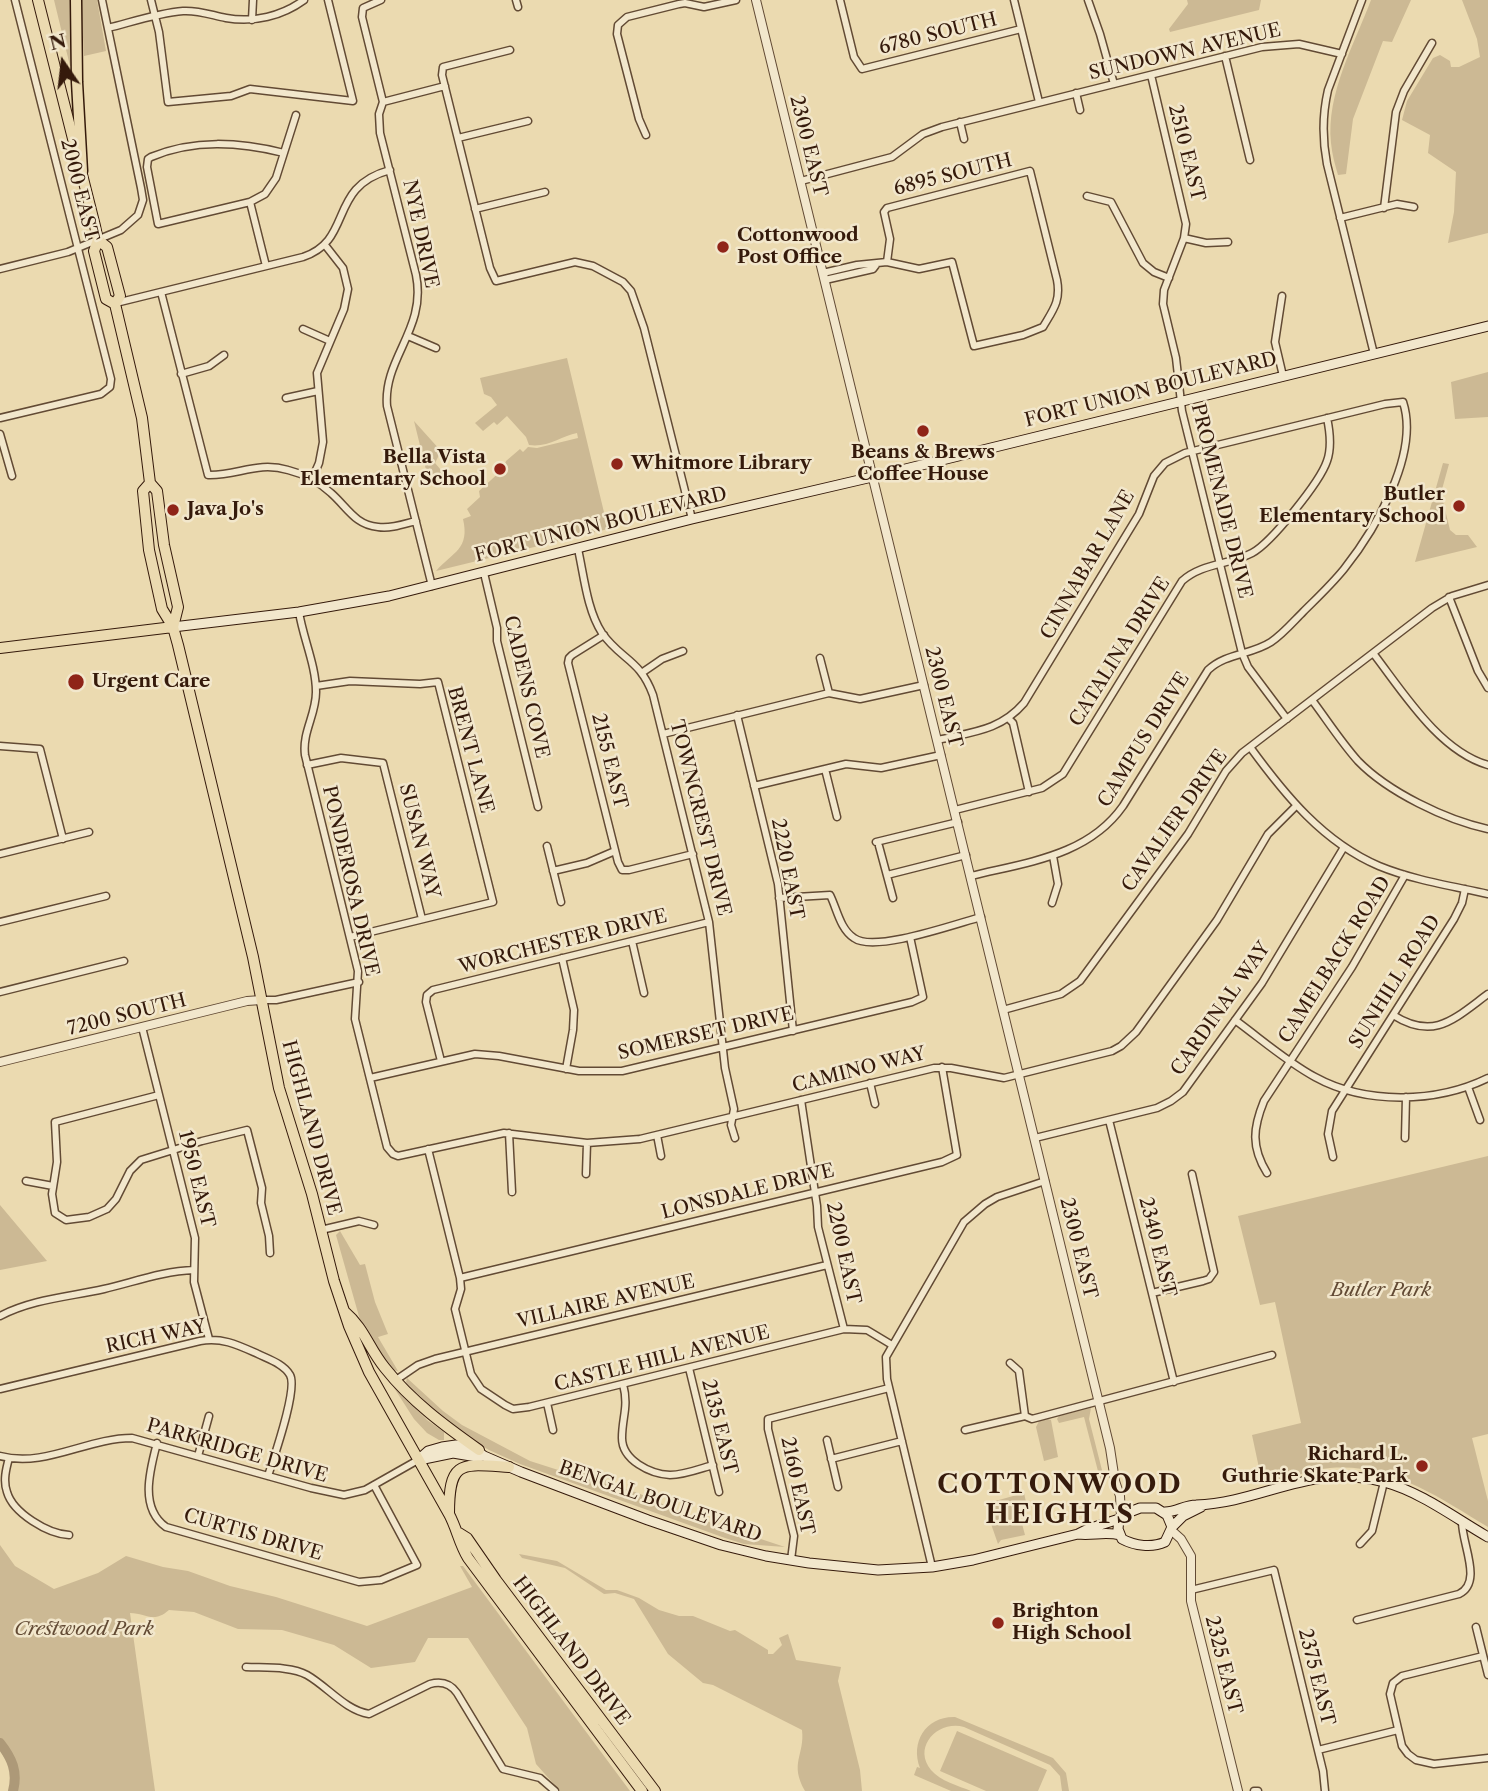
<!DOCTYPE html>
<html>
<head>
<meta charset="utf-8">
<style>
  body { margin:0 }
  #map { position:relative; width:1488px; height:1791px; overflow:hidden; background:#ebdab0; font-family:"Libre Caslon Text",serif }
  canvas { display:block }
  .north { position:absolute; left:28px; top:28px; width:70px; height:70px; -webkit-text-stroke:5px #f2e7cc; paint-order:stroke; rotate:346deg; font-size:19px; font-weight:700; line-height:28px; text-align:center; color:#351a0b }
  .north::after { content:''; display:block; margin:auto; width:24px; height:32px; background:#351a0b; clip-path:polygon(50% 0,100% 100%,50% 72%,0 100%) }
</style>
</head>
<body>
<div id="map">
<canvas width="1488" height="1791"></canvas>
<div class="north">N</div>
</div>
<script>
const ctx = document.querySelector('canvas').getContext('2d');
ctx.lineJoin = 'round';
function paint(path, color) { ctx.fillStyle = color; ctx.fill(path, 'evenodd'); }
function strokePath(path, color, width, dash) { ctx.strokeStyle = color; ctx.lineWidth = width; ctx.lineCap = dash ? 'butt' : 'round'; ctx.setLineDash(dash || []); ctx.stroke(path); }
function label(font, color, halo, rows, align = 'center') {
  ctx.font = font + ' "Libre Caslon Text",serif'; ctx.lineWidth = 5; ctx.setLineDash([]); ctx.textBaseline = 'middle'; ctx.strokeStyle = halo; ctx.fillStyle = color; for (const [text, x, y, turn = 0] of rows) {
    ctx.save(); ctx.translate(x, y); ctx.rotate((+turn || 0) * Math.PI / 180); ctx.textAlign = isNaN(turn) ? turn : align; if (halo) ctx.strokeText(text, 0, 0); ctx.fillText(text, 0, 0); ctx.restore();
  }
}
paint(new Path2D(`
  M54 0H72L71 66H70Z
  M81 0H97L106 51 84 56Z
  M1187 0H1261L1259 10 1170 32 1169 29 1188 4Z
  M1371 0H1411L1392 42 1383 41 1353 119 1346 174 1338 175C1335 165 1332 154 1331 143 1326 94 1354 45 1371 0Z
  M1462 0H1488V233L1448 243 1454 212 1456 172 1428 153 1430 135 1402 120 1407 101 1433 58 1440 55 1450 61 1451 67H1459L1480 57 1477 39Z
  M567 358 608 529 436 571C453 552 470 549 463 519L471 516 467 509 480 497 479 491 503 469 506 461 520 449 523 452 528 447 537 448 578 438 577 433C562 436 547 448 529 445L526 437 507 416 497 425 494 422 483 431 475 423 497 405 491 397 484 394 480 378Z
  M1488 372V417L1455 419 1451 382Z
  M414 421 441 451 435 463 446 476 435 485 428 478Z
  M1443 463 1449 464 1441 493 1450 530 1456 535H1468L1477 547 1415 562Z
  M1488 1156V1434L1472 1438 1488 1501V1527C1438 1497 1391 1463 1330 1468 1307 1469 1284 1483 1262 1482L1252 1435 1301 1423 1275 1302 1260 1305 1238 1216Z
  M0 1205 47 1261 0 1270Z
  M340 1231 360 1265 365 1264 375 1302 388 1334 378 1337 398 1371 392 1370 360 1320 336 1235Z
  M407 1378 443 1411 462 1425 530 1461 577 1476 583 1463 594 1470 591 1476 599 1482 604 1479 614 1485 638 1493 685 1514 785 1547 744 1544 725 1538 520 1464 489 1450 458 1432 409 1388 406 1382Z
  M389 1380 427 1420 444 1432V1440H439L427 1433 414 1419Z
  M1091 1408 1089 1419 1104 1478 1100 1479 1084 1417 1059 1423 1057 1419 1059 1416Z
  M1048 1419 1051 1420 1058 1457 1044 1461 1036 1427 1039 1421Z
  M1024 1493 1026 1502 1017 1505 1025 1535 1001 1540 998 1544 990 1521 988 1503Z
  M0 1545 15 1566 54 1589 98 1573 126 1556 163 1567 188 1571 230 1586 276 1597 367 1626 472 1587 460 1566H463L630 1791H560L536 1764 527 1728 468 1638H428L415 1662 371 1668 334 1645 282 1630 238 1629 194 1612 169 1610C153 1624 146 1613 130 1613L155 1791H9L14 1774 0 1750Z
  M519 1554 557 1561 606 1590H617L639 1598 659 1610 679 1616H693L730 1631 735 1630 768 1650V1654H773L782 1645 779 1638 788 1634 796 1660 841 1667 838 1681 860 1770 862 1791H805C789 1763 805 1755 802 1730L713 1685 703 1683 668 1654 634 1599 615 1593 604 1594 565 1568 522 1558Z
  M955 1717 1053 1758 1066 1773 1069 1791H1062L1060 1776 1050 1765 964 1727C938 1720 912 1747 931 1770 940 1781 959 1786 971 1791H951L914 1775 917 1767 920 1768C910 1742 926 1716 955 1717Z
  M957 1731 1047 1770 1038 1791H986L940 1771Z`), '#ccb994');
strokePath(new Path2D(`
  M0 1743C12 1758 18 1772 13 1791`), '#ad9978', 10);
const minor = new Path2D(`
  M151 0 159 32 168 102 231 96 250 89 353 101 328 0
  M381 0 363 8 362 17 383 102 379 114 380 133 416 275C427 329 383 358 387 406L432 586
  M516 0 518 7
  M840 0 854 57 862 69 1021 29
  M1014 0 1039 102
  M1088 0 1100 34 1114 84
  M1362 0 1328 90C1322 116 1322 138 1327 164L1374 354
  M252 20 253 0
  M108 28C132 22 158 13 183 11 198 10 211 15 226 18 254 23 282 16 304 0
  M510 50 443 67 442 75 490 268 496 281 575 262 593 266 623 282 631 291 644 328 692 519
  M1225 56 1250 160
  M1151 75 1186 224 1184 238 1164 290 1163 304 1176 358 1182 411 1242 653 1248 667 1287 719
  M1076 93 1080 110
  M383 102 445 86
  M960 122 964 139
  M646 135 639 119 617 34 618 25 627 17 679 4 685 3 704 7 736 0
  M458 138 528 121
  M284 153C239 142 194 139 151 157L148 159 147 167 158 224 250 202 265 194 276 178 296 115
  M801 181 892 157 923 134 942 127 1262 47 1299 44 1342 54
  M1087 196 1111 202 1143 263 1154 272 1169 278
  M250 202 266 266
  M1384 208 1396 112 1404 91 1432 43
  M475 209 545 192
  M1340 218 1397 204 1414 207
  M1184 238 1206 243 1228 242
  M0 269 68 252 121 230 138 215 143 200 141 188 102 0
  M823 273 857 265 887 262 919 269 952 262 974 346 1023 335 1043 327C1053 310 1061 301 1057 280L1030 171 887 208 884 212 890 239 887 262
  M825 280 873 269 876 265
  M161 292 208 475C237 476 257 461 288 470 304 474 319 482 331 493 347 507 355 525 378 527 391 529 404 524 416 521
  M1282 296 1275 342 1283 376
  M116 303 303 257C354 240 327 187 390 170
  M303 329 330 341
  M408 336 436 348
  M181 374 209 366 224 355
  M286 398 318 391
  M0 418 101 394 110 387 111 379 15 0
  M0 434 12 476
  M312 479 319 463 323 442 317 373 344 309 348 289 343 268 325 245
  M578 549C584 576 587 610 602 633 621 660 640 659 653 695L709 922 725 1068 734 1109 731 1125 735 1138
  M484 573 497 628V641L538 807
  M1449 597 1478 671 1488 688
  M299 612C303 638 316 665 316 692 316 715 302 732 305 755L358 971 355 1019 387 1147 393 1154 398 1156 504 1133 587 1143 640 1139 934 1068H951L1004 1078 1112 1051 1121 1046 1136 1032 1217 920 1268 834 1296 806
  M604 635 572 655 569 658 568 663 618 862 622 870H629L693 854
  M1373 653C1403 692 1439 751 1488 765
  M820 658 829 693
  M643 672 662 659 683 651
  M316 686 350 681 420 684 438 682 493 902 350 937
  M1312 700C1327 720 1341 742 1358 761 1388 792 1446 820 1488 829
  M737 715 778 884 793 1031
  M1009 719 1013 723 1029 792
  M663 734 829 693 860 699 924 685
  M938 740C971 732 1000 731 1024 703L1139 514 1154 476 1165 463 1185 453 1385 404 1403 402C1420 454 1375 530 1344 569 1331 585 1317 598 1303 612 1293 622 1283 634 1271 642 1251 655 1226 653 1208 670L1123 806C1088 856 1027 862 971 876
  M0 746 40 749 63 839
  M1250 747C1285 795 1323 842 1379 866 1413 880 1452 886 1488 894
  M307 765 341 758 383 763 422 919
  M825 769 837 817
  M754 786 846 764 881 768 941 755
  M955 810 1042 788 1063 774 1182 581C1202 563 1229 565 1252 553 1271 543 1320 482 1327 461 1332 447 1330 432 1327 418
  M876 842 958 822
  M547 846 561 902
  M879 846 893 898
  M0 854 89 832
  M553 871 587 863 615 851
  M887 875 966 855
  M779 898 830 895C837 909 840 929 854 938 874 953 955 924 981 917
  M1052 903 1058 884 1053 856
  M0 922 106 896
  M632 941 644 993
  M562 958 574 1010 573 1030 566 1069
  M0 992 124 961
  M261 1000H276L359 982
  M1003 1010 1061 994 1080 981 1188 834 1226 771 1242 753 1432 608 1452 596 1488 585
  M1393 1015C1434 1041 1454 1019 1488 994
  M1235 1020C1261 1039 1287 1062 1315 1077 1366 1105 1437 1103 1488 1078
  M142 1027 195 1238 194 1282 209 1339
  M441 1061 426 1002 427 995 433 990 709 922
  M370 1078 475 1054 499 1056 579 1071H622L912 1002 923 997 910 937
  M870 1083 875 1104
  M1468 1087 1480 1120
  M159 1095 55 1122 57 1162 52 1194 55 1213 66 1220 89 1217 107 1209 116 1199 130 1171 141 1160 202 1141 247 1130 262 1188 261 1203 269 1236 270 1253
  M801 1100 817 1206 818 1227 844 1329
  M1109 1120 1174 1382
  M509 1133 512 1192
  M657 1135 661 1156
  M1035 1138 1157 1108 1171 1101 1183 1092 1262 983 1344 847
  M1405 1138 1406 1097
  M428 1149 460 1278 461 1289 455 1309 471 1374 481 1389 505 1405 513 1409 529 1407 844 1329 867 1330 892 1345
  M1333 1157 1328 1134 1332 1111 1454 919 1462 903 1465 889
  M1267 1173C1251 1147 1253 1128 1264 1101L1352 967 1405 875
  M586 1174 587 1143
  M26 1181 53 1186
  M321 1230 359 1221 374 1225
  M460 1278 942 1162 957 1155 942 1067
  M1152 1293 1203 1281 1209 1279 1214 1272 1192 1174
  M0 1316C33 1299 68 1297 104 1289 134 1282 163 1271 194 1270
  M1010 1363 1019 1371 1025 1416
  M689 1368 719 1492
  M396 1380 418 1365 435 1359 827 1265
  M623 1384C629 1407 622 1417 622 1438 622 1460 650 1474 670 1475 684 1475 699 1469 713 1465
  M0 1389 200 1341C222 1337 238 1345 258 1354 268 1359 284 1364 290 1375 298 1389 274 1457 268 1476
  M547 1403 553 1430
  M965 1430 1025 1416 1032 1419 1272 1355
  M827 1440 838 1487
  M157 1443C150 1470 139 1508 166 1527L359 1582 381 1580 417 1565 374 1485
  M0 1456C45 1468 87 1438 132 1438L311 1488 344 1495 365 1490 418 1460
  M198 1456 209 1416
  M9 1458C6 1469 3 1481 7 1492 13 1513 48 1534 69 1535
  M831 1459 902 1441
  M1360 1544 1372 1531 1384 1482
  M791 1560 794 1536 768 1429V1419L889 1388
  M932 1567 887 1379 886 1357 964 1222 985 1204 997 1197 1045 1181
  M1191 1590 1274 1570 1323 1771 1325 1791
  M1357 1620 1459 1594C1483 1582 1462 1545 1462 1522
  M1476 1627 1488 1675
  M1483 1656 1402 1676 1393 1683 1390 1694 1402 1746 1408 1754 1416 1760 1434 1764 1488 1758
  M246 1667C264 1668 291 1666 307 1675 328 1687 345 1710 369 1714L430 1684C441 1681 450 1683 457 1693L503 1769 540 1778 555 1791
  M1318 1750 1398 1730
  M1254 1791H1258`);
const tertiary = new Path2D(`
  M756 0 1110 1448 1115 1481 1120 1496 1121 1517
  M0 1062 247 1001 261 1000
  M1171 1530 1181 1539 1191 1556V1601L1238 1791`);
const secondary = new Path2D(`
  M173 627 299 612 389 596 692 519 885 474 1488 326
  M418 1460 428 1451 442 1447 456 1445 475 1449 484 1456 521 1472 648 1520 721 1545 766 1556 809 1563 878 1570 932 1567 973 1560 1078 1534 1088 1529 1119 1519
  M419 1460 453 1453 477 1457 484 1456
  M1140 1508H1156L1167 1515 1172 1527 1165 1542C1152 1548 1135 1546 1122 1539L1118 1529 1119 1519 1127 1513Z
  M1165 1512C1176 1512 1185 1505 1196 1505 1265 1502 1309 1463 1384 1482 1421 1492 1455 1518 1488 1537
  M1172 1527 1183 1516 1201 1507
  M1078 1534C1092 1536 1105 1531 1120 1535`);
const primary = new Path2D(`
  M38 0 95 226 98 240 94 251 106 299 115 304
  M98 240 107 247 120 296 115 304 142 418 150 483 157 491 164 545 178 607 173 627
  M150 483 143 491 149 550 162 609 173 627 178 645 253 957 279 1088 312 1194 334 1281 349 1326 369 1372 449 1514C457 1529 459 1543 468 1558L642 1791
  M0 648 173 627
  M344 1311C365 1329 368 1347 385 1368 411 1401 445 1426 479 1450
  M449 1514C449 1459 461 1464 509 1467
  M459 1533 467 1538 496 1580 655 1791`);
const motorway = new Path2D(`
  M76 0 77 82 82 171`);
strokePath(minor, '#624a34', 9);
strokePath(tertiary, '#624a34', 10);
strokePath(secondary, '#351a0b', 11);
strokePath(primary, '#351a0b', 12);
strokePath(motorway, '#351a0b', 13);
strokePath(minor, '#f2e7cc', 6);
strokePath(tertiary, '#f2e7cc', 8);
strokePath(secondary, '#f2e7cc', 9);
strokePath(primary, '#ebdab0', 10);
strokePath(motorway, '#ebdab0', 10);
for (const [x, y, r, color] of [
  [723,247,7,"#8f2418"],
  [923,431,7,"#8f2418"],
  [617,464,7,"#8f2418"],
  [500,469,7,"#8f2418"],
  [1459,506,7,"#8f2418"],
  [173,510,7,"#8f2418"],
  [76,682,9,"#8f2418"],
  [1422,1466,7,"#8f2418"],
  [998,1623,7,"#8f2418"]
]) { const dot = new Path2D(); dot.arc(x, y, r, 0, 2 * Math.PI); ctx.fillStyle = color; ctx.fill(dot); strokePath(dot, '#f2e7cc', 2.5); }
label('19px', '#351a0b', '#f2e7cc', [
  ["6780 SOUTH",938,34,-14],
  ["SUNDOWN AVENUE",1185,52,-13],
  ["2300 EAST",808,146,76],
  ["2510 EAST",1186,153,76],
  ["6895 SOUTH",953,175,-14],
  ["2000 EAST",79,190,76],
  ["NYE DRIVE",420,234,78],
  ["FORT UNION BOULEVARD",1151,390,-14],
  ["PROMENADE DRIVE",1221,501,76],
  ["FORT UNION BOULEVARD",601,525,-14],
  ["CINNABAR LANE",1088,565,-60],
  ["CATALINA DRIVE",1120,652,-58],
  ["CADENS COVE",526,687,77],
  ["2300 EAST",943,697,76],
  ["CAMPUS DRIVE",1144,740,-58],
  ["BRENT LANE",470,750,75],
  ["2155 EAST",609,761,76],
  ["TOWNCREST DRIVE",700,818,76],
  ["CAVALIER DRIVE",1175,821,-55],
  ["SUSAN WAY",419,841,76],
  ["2220 EAST",787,869,79],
  ["PONDEROSA DRIVE",350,881,77],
  ["WORCHESTER DRIVE",563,942,-14],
  ["CAMELBACK ROAD",1335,960,-58],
  ["SUNHILL ROAD",1395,982,-58],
  ["CARDINAL WAY",1221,1009,-55],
  ["7200 SOUTH",127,1015,-14],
  ["SOMERSET DRIVE",706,1034,-13],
  ["CAMINO WAY",859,1070,-14],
  ["HIGHLAND DRIVE",311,1128,75],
  ["1950 EAST",196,1179,76],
  ["LONSDALE DRIVE",748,1192,-14],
  ["2340 EAST",1157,1247,76],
  ["2300 EAST",1078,1248,76],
  ["2200 EAST",843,1253,78],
  ["VILLAIRE AVENUE",606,1302,-13],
  ["RICH WAY",156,1337,-12],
  ["CASTLE HILL AVENUE",662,1359,-14],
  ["2135 EAST",719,1427,76],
  ["PARKRIDGE DRIVE",237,1451,16],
  ["2160 EAST",797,1486,78],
  ["BENGAL BOULEVARD",660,1502,19],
  ["CURTIS DRIVE",253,1535,16],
  ["HIGHLAND DRIVE",571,1651,53],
  ["2325 EAST",1223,1665,76],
  ["2375 EAST",1316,1677,76]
]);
label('bold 19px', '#351a0b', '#f2e7cc', [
  ["Cottonwood",737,236],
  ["Post Office",737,258],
  ["Beans & Brews",923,453,"center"],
  ["Coffee House",923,475,"center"],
  ["Bella Vista",486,458,"right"],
  ["Elementary School",486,480,"right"],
  ["Whitmore Library",631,464],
  ["Butler",1445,495,"right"],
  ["Elementary School",1445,517,"right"],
  ["Java Jo's",187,510],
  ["Urgent Care",92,682],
  ["Richard L.",1408,1455,"right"],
  ["Guthrie Skate Park",1408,1477,"right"],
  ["Brighton",1012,1612],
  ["High School",1012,1634]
], 'left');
label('italic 19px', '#624a34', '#f2e7cc', [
  ["Butler Park",1381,1291],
  ["Crestwood Park",84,1630]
]);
ctx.letterSpacing = '2px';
label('bold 26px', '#351a0b', '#f2e7cc', [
  ["COTTONWOOD",1060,1485],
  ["HEIGHTS",1060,1515]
]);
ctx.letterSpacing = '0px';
</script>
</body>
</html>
